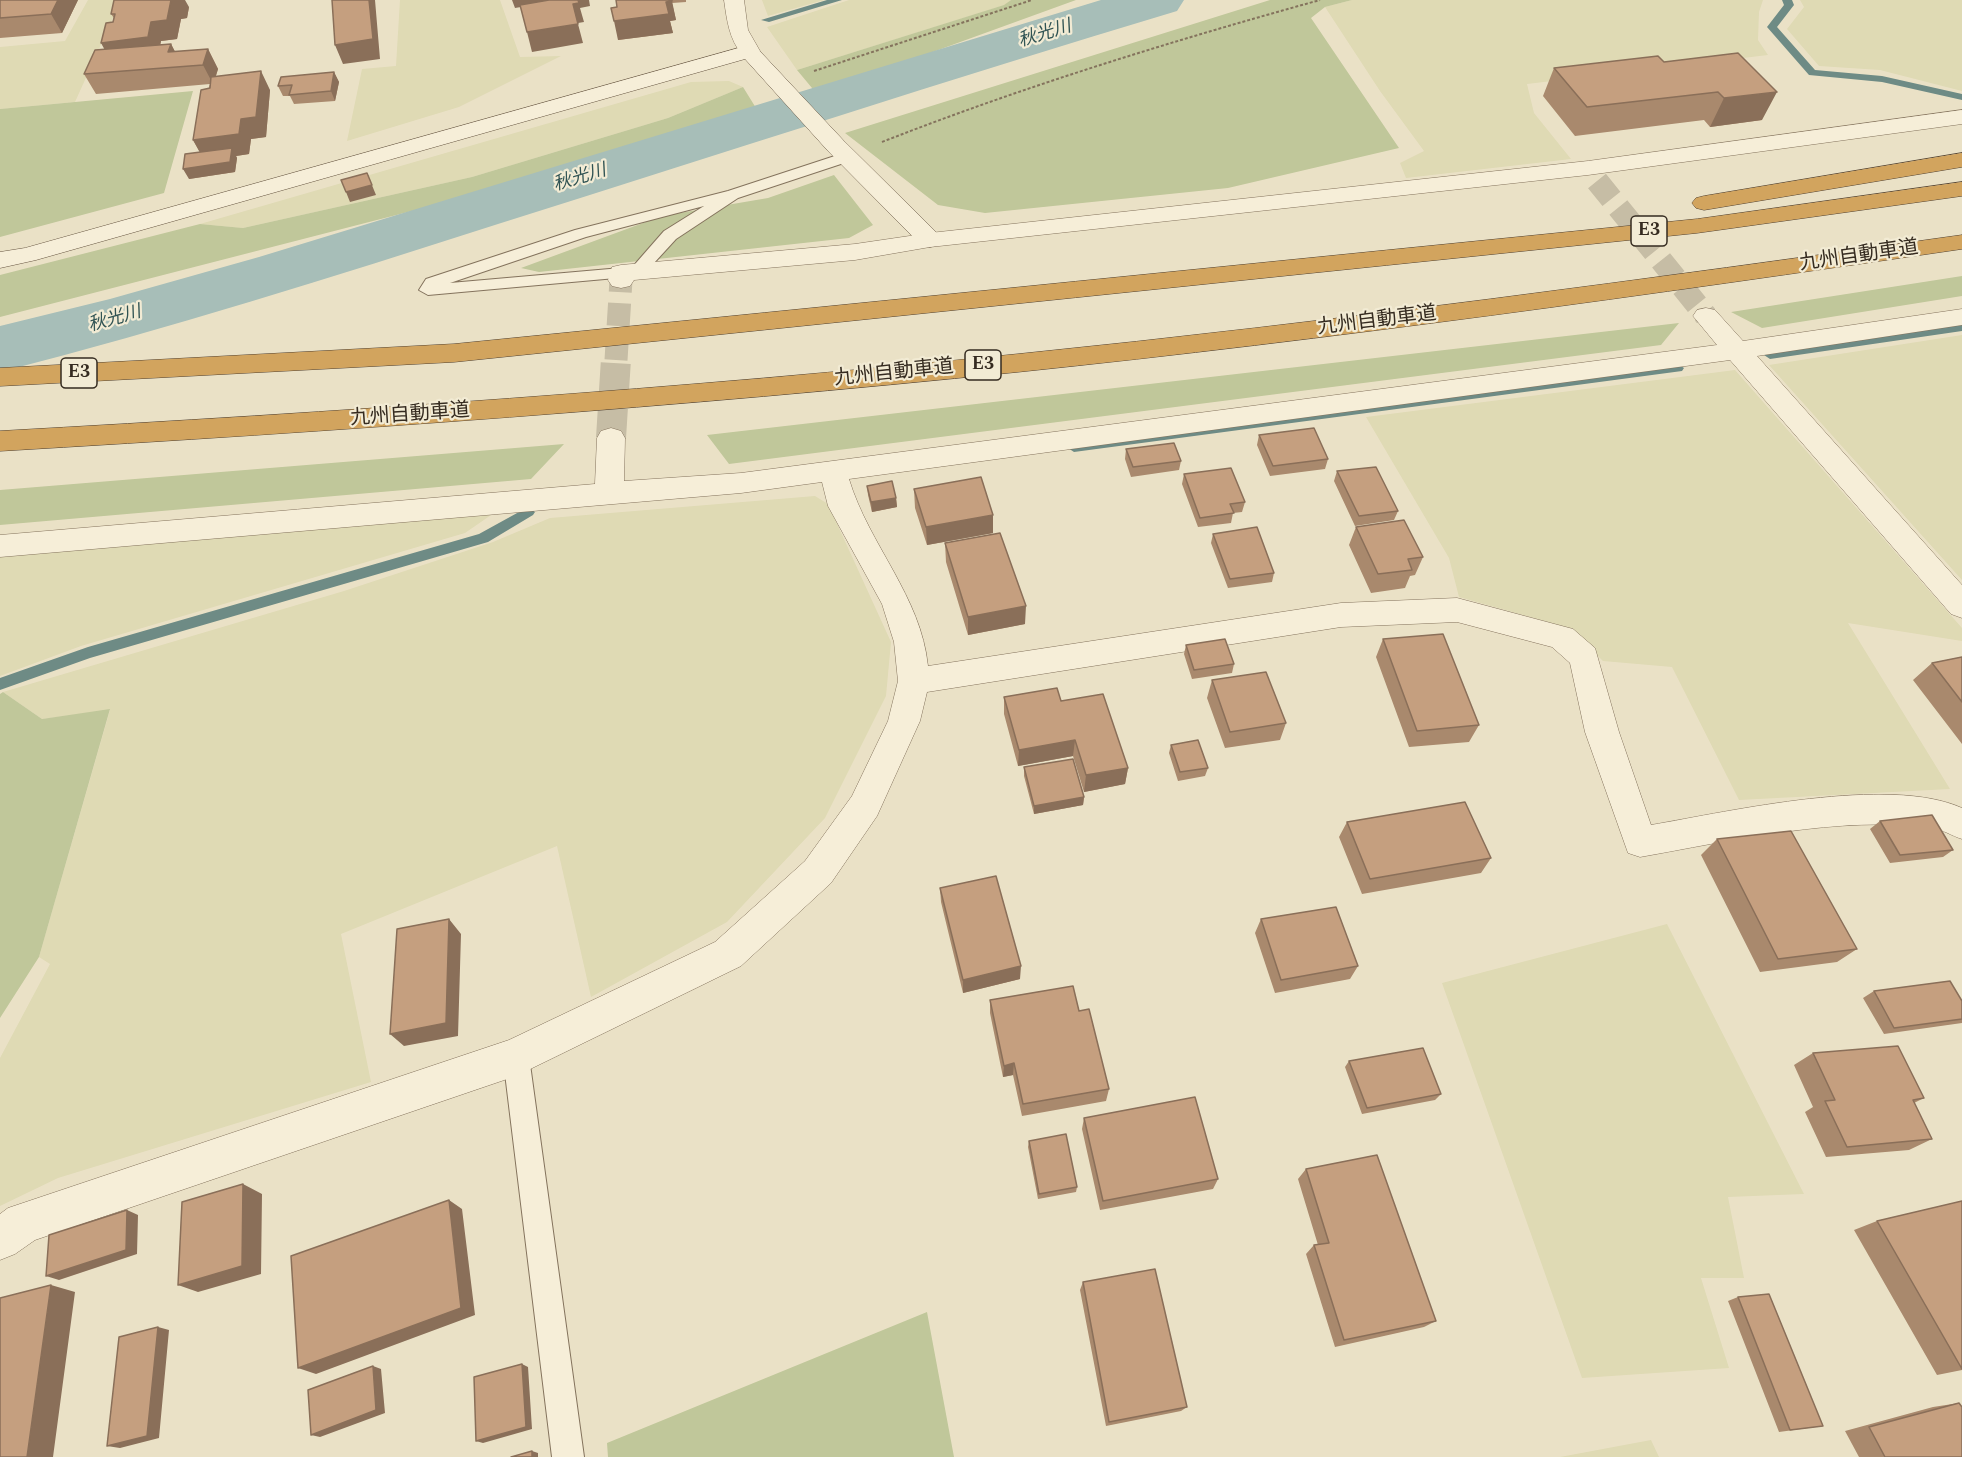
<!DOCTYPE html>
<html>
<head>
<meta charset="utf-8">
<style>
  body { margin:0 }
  canvas { display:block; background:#eae1c6 }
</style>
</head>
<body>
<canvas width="1962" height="1457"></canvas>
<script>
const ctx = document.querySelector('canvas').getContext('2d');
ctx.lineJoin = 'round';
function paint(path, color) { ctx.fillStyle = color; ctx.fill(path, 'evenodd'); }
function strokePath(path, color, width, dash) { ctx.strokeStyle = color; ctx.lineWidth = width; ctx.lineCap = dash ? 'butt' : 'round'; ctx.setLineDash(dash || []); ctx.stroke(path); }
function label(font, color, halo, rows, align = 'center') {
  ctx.font = font + ' Spectral,"Noto Sans JP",serif'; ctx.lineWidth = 4.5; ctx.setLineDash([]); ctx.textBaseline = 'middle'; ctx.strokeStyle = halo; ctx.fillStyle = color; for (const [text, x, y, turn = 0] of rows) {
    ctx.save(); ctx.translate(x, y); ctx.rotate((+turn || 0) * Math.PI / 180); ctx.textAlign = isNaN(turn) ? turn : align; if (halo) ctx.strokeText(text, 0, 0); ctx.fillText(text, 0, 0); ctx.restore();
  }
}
paint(new Path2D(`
  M88 0H121L75 102 0 109V47L65 41Z
  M400 0H500L520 57 561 56 459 107 347 141 362 69 396 66Z
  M762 0H824L768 16Z
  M849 0H1011L1005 5 797 70 767 27Z
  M1352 0H1763L1759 12 1758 40 1768 55 1527 84 1534 113 1571 159 1406 178 1400 163 1424 151 1380 91 1325 7Z
  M1800 0H1962V91L1880 70 1819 66 1787 29 1804 7Z
  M729 81 743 87 668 118 472 177 243 228 200 224 691 82Z
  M1962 335V580L1769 365Z
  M1735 370 1962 628V641L1848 623 1950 789 1739 800 1672 667 1603 661 1569 628 1459 597 1449 558 1366 417Z
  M815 496 828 504 891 642 886 696 825 818 727 922 591 997 557 846 341 934 371 1082 58 1178 0 1206V1058L50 964 39 957 110 710 42 719 3 692 344 591 493 542 550 518Z
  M494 513 465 533 81 646 0 676V557Z
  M1667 924 1804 1194 1728 1197 1744 1278H1701L1729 1368 1582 1378 1442 983Z
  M1651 1440 1659 1457H1560Z`), '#dfdab4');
paint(new Path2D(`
  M1011 0H1076L817 94 797 70 1004 5Z
  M1270 0H1352L1325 7 1311 18 1399 148 1228 188 985 213 938 205 845 133Z
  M743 87 756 108 478 194 0 317V275L200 224 243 228 472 177 668 118Z
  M193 91 164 193 0 237V109Z
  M834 175 873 225 849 238 539 272 521 268 662 216 768 198Z
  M1962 276V296L1762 328 1731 312Z
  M1679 323 1661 345 729 464 707 435Z
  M564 444 531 479 0 525V490Z
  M3 692 42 719 110 709 39 957 0 1018V694Z
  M927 1312 954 1457H608L607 1443Z`), '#c0c79a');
paint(new Path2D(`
  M827 0H842L769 22 761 20Z
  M1782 0H1792L1794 5 1777 27 1815 70 1882 76 1962 94V100L1882 82 1809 75 1767 27 1784 5Z
  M1962 323V331L1770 359 1764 355 1770 351Z
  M1678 364 1684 368 1682 371 1074 452 1068 448 1074 444Z
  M528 507 535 512 533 515 488 542 90 658 0 690V678L88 647 479 534Z`), '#6e8b85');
paint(new Path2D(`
  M1101 0H1184L1177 11C950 79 724 153 498 224 333 277 168 329 0 372V326L110 299 259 257Z`), '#a7beb8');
strokePath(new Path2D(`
  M1597 181 1706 316
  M616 360 621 280`), '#c6bda5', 23, [23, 11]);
strokePath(new Path2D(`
  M611 438 616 359`), '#c6bda5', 30, [30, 15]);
const lane = new Path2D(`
  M847 152 853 154 855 157 853 160 738 198 676 239 643 275 637 276 629 271 664 231 704 206 586 237 450 283 621 268 630 273 627 277 428 295 419 290 426 279 575 230 728 191Z
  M516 1044 525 1048 529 1057 584 1457H552L503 1057 507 1048Z`);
const street = new Path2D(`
  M724 0H744L748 30 760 51 756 55H742C729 38 727 21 724 0Z
  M1962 110V124L1588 175 930 247 855 260 634 280 630 286 621 288 612 286 608 280 612 267 621 265 855 244 930 233 1588 161Z
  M1706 308 1715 310 1743 341 1962 309V325L1757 356 1962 585V618L1951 614 1730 360 849 479C869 545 921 596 928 666L1341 603 1457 598 1573 629 1595 648 1619 732 1651 825C1732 811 1889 775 1962 808V839C1952 836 1942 829 1932 828 1842 815 1730 841 1640 857L1628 853 1585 732 1570 663 1552 647 1457 622 1341 627 927 692 920 721 877 816 831 883 741 966 516 1076 35 1240 15 1254 0 1260V1214L8 1208 509 1040 715 942 805 861 852 796 888 721 898 681 894 642 882 604 828 506 822 482 741 493 0 557V535L595 484 597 438 601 431 611 428 621 431 625 438 624 481 741 473 1717 345 1693 316 1697 310Z`);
const secondary = new Path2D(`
  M749 45 756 47 844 141 939 235 942 240 939 245 930 247 921 245 828 151 745 59 36 260 0 268V252L25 248Z`);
const highway = new Path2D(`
  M1962 153V167L1704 210 1696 208 1692 203 1696 198 1704 196Z
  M1962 182V196L1697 233 454 362 0 386V368L454 344 1697 219Z
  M1962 235V249C1648 295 1334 339 1018 372 679 407 340 431 0 451V431C340 412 679 389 1018 354 1334 322 1648 279 1962 235Z`);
strokePath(lane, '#84735d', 2);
strokePath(street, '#84735d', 1);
strokePath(secondary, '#655440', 1);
strokePath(highway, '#524231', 1);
strokePath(new Path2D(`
  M814 71 1032 0
  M882 142C1025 86 1172 41 1320 0`), '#84735d', 2, [3, 2]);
paint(lane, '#f6eed8');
paint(street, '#f6eed8');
paint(secondary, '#f6eed8');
paint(highway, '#d2a45e');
paint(new Path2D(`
  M0 0H78L62 33 0 38Z
  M616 0H686V2L672 3 676 20 670 21 673 33 618 40 617 7Z
  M189 7 187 18 181 19 177 39 161 41 160 45 171 44 175 52 208 49 218 69 216 76 270 90 266 137 251 139 249 154 236 156 237 158 235 172 189 179 200 152 193 140 210 84 96 94 84 74 104 49 114 18 111 14Z
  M1738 53 1762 120 1710 127 1704 120 1575 136 1543 96 1554 68 1664 62Z
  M334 72 339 82 335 101 294 104 290 96H283L278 86Z
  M1259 435 1328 459 1325 469 1270 476 1257 445Z
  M1126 449 1181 461 1179 470 1131 477 1125 459Z
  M1337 471 1398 511 1394 520 1355 526 1334 481Z
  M1184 474 1245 502 1242 512 1233 513 1231 523 1198 527 1182 484Z
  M867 486 896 498 897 507 872 512 868 495Z
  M914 489 993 533 927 545 915 508Z
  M1356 527 1423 557 1415 575 1410 576 1405 588 1371 593 1349 545Z
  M1213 534 1274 573 1272 582 1228 588 1211 543Z
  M945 543 1025 624 968 635 946 562Z
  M1383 639 1479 725 1469 742 1409 747 1376 657Z
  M1186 645 1234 664 1232 673 1192 679 1184 654Z
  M1962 657V744L1913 680 1932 663Z
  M1212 680 1286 723 1280 740 1225 748 1207 698Z
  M1004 697 1061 701 1128 768 1125 784 1084 792 1073 756 1018 766 1004 714Z
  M1171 745 1208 768 1205 776 1178 781 1169 753Z
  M1024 767 1084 797 1083 805 1034 814 1024 776Z
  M1880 821 1953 850 1943 857 1890 863 1870 829Z
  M1347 822 1491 858 1481 873 1362 894 1339 837Z
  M1717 839 1857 949 1837 962 1760 972 1701 855Z
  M940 888 1020 979 963 993 941 902Z
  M1261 919 1358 966 1350 979 1275 993 1255 933Z
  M1874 991 1962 1001V1023L1884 1034 1863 998Z
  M990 1000 1079 1011 1109 1089 1106 1101 1022 1116 1013 1075 1003 1077 990 1013Z
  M1813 1053 1924 1098 1914 1103 1932 1139 1909 1150 1826 1157 1805 1112 1813 1107 1794 1065Z
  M1349 1061 1441 1094 1435 1100 1362 1114 1345 1067Z
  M1084 1118 1218 1179 1213 1189 1100 1210 1082 1129Z
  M1029 1141 1077 1187 1076 1192 1038 1199 1028 1147Z
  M1306 1169 1436 1321 1424 1327 1335 1347 1306 1254 1314 1245H1318L1298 1179Z
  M1962 1201V1370L1937 1375 1854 1230 1877 1221Z
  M1083 1282 1187 1407 1181 1411 1106 1426 1080 1290Z
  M1738 1297 1823 1426 1779 1432 1728 1301Z
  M1959 1403 1962 1457H1859L1845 1431 1933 1407Z`), '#a9896d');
paint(new Path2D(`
  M58 0H78L62 33 51 14Z
  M171 0H185L189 7 187 18 181 19 177 39 161 41 158 57 112 63 101 43 151 22Z
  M369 0H375L380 59 343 64 335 45Z
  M512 0H556V1L515 8Z
  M566 0H589L590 6 580 8 584 22 578 23Z
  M672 1 676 20 670 21 673 33 618 40 614 21 666 2Z
  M578 24 583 43 532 52 527 32Z
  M171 44 181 63 168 52Z
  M208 49 218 69 213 84 203 65Z
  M261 71 270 90 266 137 251 139 249 154 236 156 237 158 235 172 189 179 183 169 204 160 193 140 241 119Z
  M334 72 339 82 335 101 331 91Z
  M1777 92 1762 120 1710 127 1724 98Z
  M367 173 376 195 350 202 346 192Z
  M896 498 897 507 872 512 871 502Z
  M993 515V533L927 545 926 527Z
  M1026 606 1025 624 968 635V617Z
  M1075 740 1073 756 1018 766 1019 750Z
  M1128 768 1125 784 1084 792 1086 775Z
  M1084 797 1083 805 1034 814V806Z
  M449 919 461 934 458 1036 404 1046 390 1034Z
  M1021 966 1020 979 963 993V980Z
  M1014 1063 1013 1075 1003 1077 1004 1066Z
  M243 1184 262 1194 261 1274 198 1292 178 1285Z
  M449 1200 462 1209 475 1315 316 1374 298 1368Z
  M127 1210 138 1215 137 1254 59 1280 46 1276Z
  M51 1285 75 1292 53 1457H27Z
  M158 1327 169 1330 159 1438 120 1448 107 1446Z
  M522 1364 528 1367 532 1429 483 1443 476 1441Z
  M373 1366 381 1369 385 1413 320 1437 311 1435Z
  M532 1451 538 1453V1457H532Z`), '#8a6f59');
const building = new Path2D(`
  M0 0H58L51 14 0 18Z
  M114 0H171L167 20 151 22 148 37 101 43 106 23 113 22 115 14H111Z
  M332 0H369L373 39 335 45Z
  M549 0H578L579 3 573 4 578 24 527 32 520 5Z
  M616 0H672V1L666 2 669 14 614 21 611 8 617 7Z
  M171 44 168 52 208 49 203 65 84 74 95 50Z
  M1738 53 1777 92 1724 98 1718 92 1587 107 1554 68 1658 56 1664 62Z
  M261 71 256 117 241 119 239 134 193 140 201 90 210 88 211 77Z
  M334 72 331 91 289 95 292 85 278 86 281 77Z
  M232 148 230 162 183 169 185 154Z
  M367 173 372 185 346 192 341 180Z
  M1314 428 1328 459 1273 466 1259 435Z
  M1174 443 1181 461 1133 467 1126 449Z
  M1376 467 1398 511 1359 516 1337 471Z
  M1231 468 1245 502 1230 504 1234 513 1200 518 1184 474Z
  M981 477 993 515 926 527 914 489Z
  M892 481 896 498 871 502 867 486Z
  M1404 520 1423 557 1408 559 1412 570 1378 574 1356 527Z
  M1257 527 1274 573 1230 579 1213 534Z
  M1000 533 1026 606 968 617 945 543Z
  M1443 634 1479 725 1417 731 1383 639Z
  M1225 639 1234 664 1194 670 1186 645Z
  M1962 657V702L1932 663Z
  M1266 672 1286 723 1230 732 1212 680Z
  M1057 688 1061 701 1103 694 1128 768 1086 775 1075 740 1019 750 1004 697Z
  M1198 740 1208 768 1180 772 1171 745Z
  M1073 759 1084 797 1034 806 1024 767Z
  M1465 802 1491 858 1370 879 1347 822Z
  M1932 815 1953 850 1900 855 1880 821Z
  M1791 831 1857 949 1778 959 1717 839Z
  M996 876 1021 966 963 980 940 888Z
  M1336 907 1358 966 1281 980 1261 919Z
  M449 919 446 1023 390 1034 397 929Z
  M1950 981 1962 1001V1019L1894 1028 1874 991Z
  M1073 986 1079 1011 1089 1009 1109 1089 1023 1104 1014 1063 1004 1066 990 1000Z
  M1898 1046 1924 1098 1913 1100 1932 1139 1847 1147 1825 1101 1835 1100 1813 1053Z
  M1423 1048 1441 1094 1367 1108 1349 1061Z
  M1195 1097 1218 1179 1103 1201 1084 1118Z
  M1066 1134 1077 1187 1039 1194 1029 1141Z
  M1377 1155 1436 1321 1344 1340 1314 1245 1329 1243 1306 1169Z
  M243 1184 242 1266 178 1285 182 1202Z
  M449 1200 461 1308 298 1368 291 1256Z
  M1962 1201V1369L1877 1221Z
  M127 1210 126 1250 46 1276 49 1235Z
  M1155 1269 1187 1407 1109 1422 1083 1282Z
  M51 1285 27 1457H0V1298Z
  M1769 1294 1823 1426 1790 1430 1738 1297Z
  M158 1327 147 1436 107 1446 119 1337Z
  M522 1364 526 1427 476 1441 474 1377Z
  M373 1366 376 1410 311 1435 308 1390Z
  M1959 1403 1962 1407V1457H1885L1869 1427Z
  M532 1451V1457H511Z`);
paint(building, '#c59f7f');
strokePath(building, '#8a6f59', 1.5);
label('italic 18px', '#305353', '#f2ebd4', [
  ["秋光川",1045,35,-17],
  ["秋光川",580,179,-17],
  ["秋光川",115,320,-16]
]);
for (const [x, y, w] of [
  [1649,231,36],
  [983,365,36],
  [79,373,36]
]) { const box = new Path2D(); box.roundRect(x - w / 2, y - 15, w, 30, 4.5); ctx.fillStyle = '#f2ebd4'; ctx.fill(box); strokePath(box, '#352b20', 1.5); }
label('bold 18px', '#352b20', null, [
  ["E3",1649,231],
  ["E3",983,365],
  ["E3",79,373]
]);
label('20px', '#352b20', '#f2ebd4', [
  ["九州自動車道",1859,257,-8],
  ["九州自動車道",1377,322,-7],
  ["九州自動車道",894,374,-6],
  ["九州自動車道",410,416,-4]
]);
</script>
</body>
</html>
